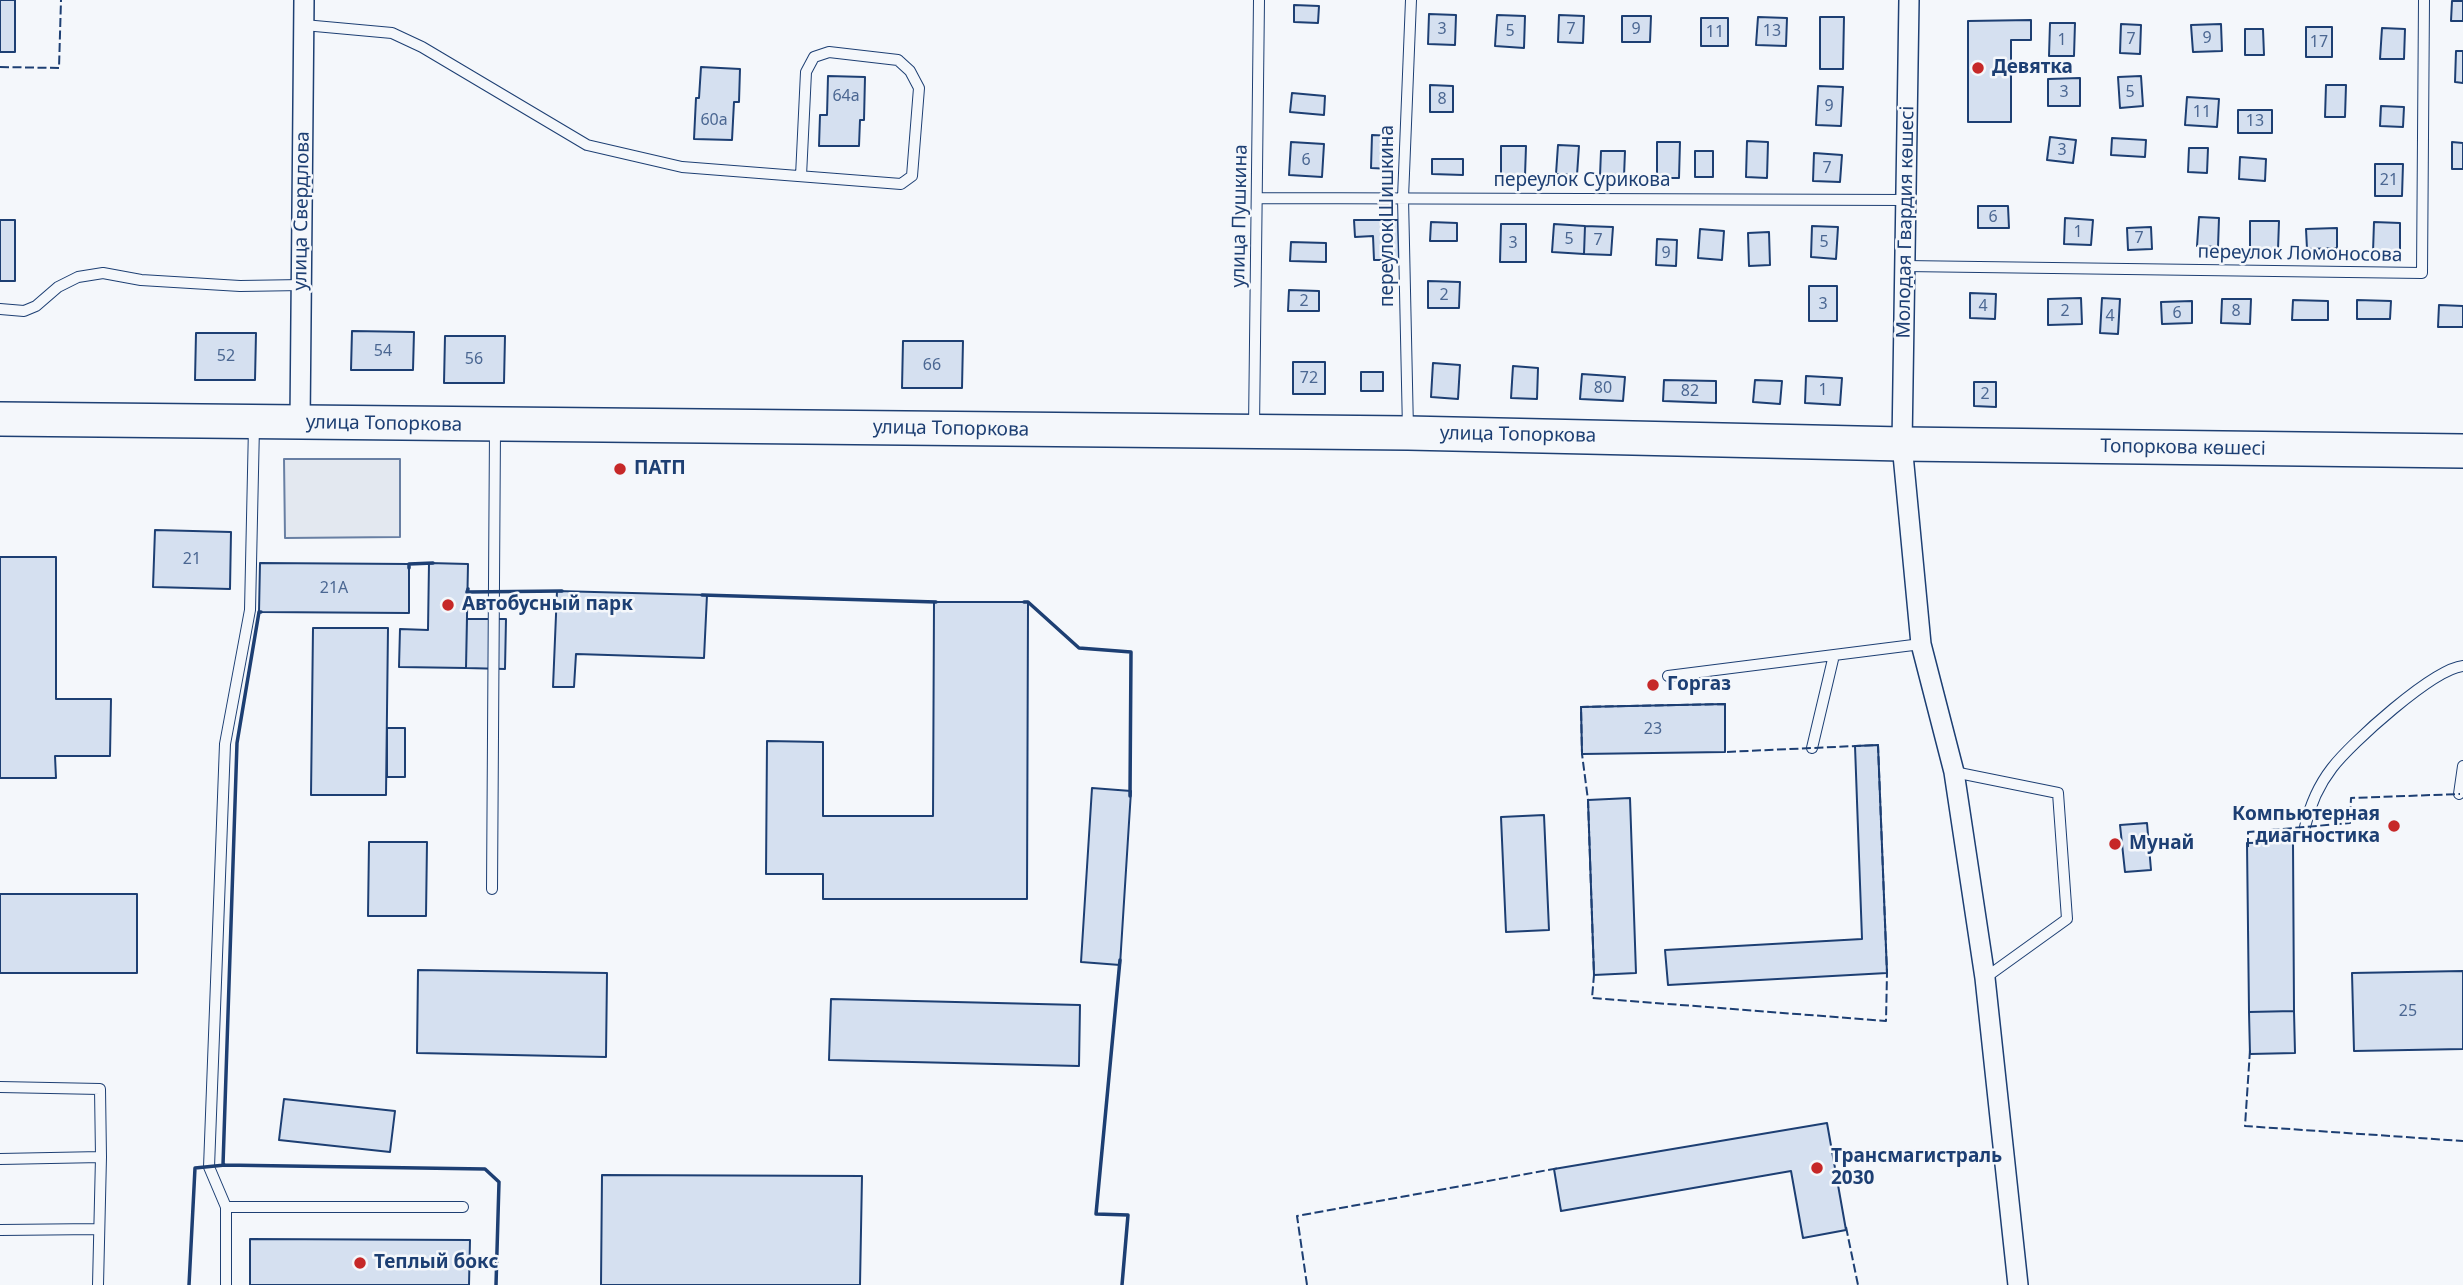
<!DOCTYPE html>
<html>
<head>
<meta charset="utf-8">
<style>
  body { margin:0 }
  canvas { display:block; background:#f4f7fb }
</style>
</head>
<body>
<canvas width="2463" height="1285"></canvas>
<script>
const ctx = document.querySelector('canvas').getContext('2d');
ctx.lineJoin = 'round';
function paint(path, color) { ctx.fillStyle = color; ctx.fill(path, 'evenodd'); }
function strokePath(path, color, width, dash) { ctx.strokeStyle = color; ctx.lineWidth = width; ctx.lineCap = dash ? 'butt' : 'round'; ctx.setLineDash(dash || []); ctx.stroke(path); }
function label(font, color, halo, rows, align = 'center') {
  ctx.font = font + ' "Noto Sans",sans-serif'; ctx.lineWidth = 5; ctx.setLineDash([]); ctx.textBaseline = 'middle'; ctx.strokeStyle = halo; ctx.fillStyle = color; for (const [text, x, y, turn = 0] of rows) {
    ctx.save(); ctx.translate(x, y); ctx.rotate((+turn || 0) * Math.PI / 180); ctx.textAlign = isNaN(turn) ? turn : align; if (halo) ctx.strokeText(text, 0, 0); ctx.fillText(text, 0, 0); ctx.restore();
  }
}
const parking = new Path2D(`
  M284 459H400V537L285 538Z`);
paint(parking, '#e3e8f0');
strokePath(parking, '#687fa3', 2);
const building = new Path2D(`
  M0 0H15V52H0Z
  M2452 1H2463V21H2451Z
  M1294 5 1319 6 1318 23 1294 22Z
  M1429 14 1456 15 1455 45 1428 44Z
  M1497 15 1525 16 1524 48 1495 46Z
  M1559 15 1584 16 1583 43 1558 42Z
  M1622 16H1651L1650 42H1622Z
  M1758 17 1787 18 1786 46 1756 45Z
  M1820 17H1844L1843 69H1820Z
  M1701 18H1728V46H1701Z
  M2031 20V40H2011V122H1968V21Z
  M2050 23H2075L2074 56H2049Z
  M2121 24 2141 25 2140 54 2120 53Z
  M2221 24 2222 51 2193 52 2191 25Z
  M2306 27H2332V57H2306Z
  M2382 28 2405 29 2404 59H2380Z
  M2245 29H2263L2264 55H2245Z
  M2456 51H2463V83L2455 82Z
  M701 67 740 69 739 102H734L732 140 694 139 696 98H699Z
  M828 76 865 77 864 120H860L859 146H819L820 115H827Z
  M2141 76 2143 106 2120 108 2118 77Z
  M2080 78V106H2048V79Z
  M1430 85 1453 86V112H1430Z
  M2326 85H2346L2345 117H2325Z
  M1818 86 1843 87 1841 126 1816 125Z
  M1292 93 1325 96 1324 115 1290 112Z
  M2187 97 2219 99 2217 127 2185 125Z
  M2381 106 2404 107 2403 127 2380 126Z
  M2238 110H2272V133H2238Z
  M1372 135 1393 136 1392 169 1371 168Z
  M2050 137 2076 140 2073 163 2047 160Z
  M2112 138 2146 140 2145 157 2111 155Z
  M1747 141 1768 142 1767 178 1746 177Z
  M1291 142 1324 144 1322 177 1289 175Z
  M1657 142H1680L1679 178H1657Z
  M2452 142 2463 143V169H2452Z
  M1558 145 1579 146 1577 175 1556 174Z
  M1501 146H1526L1525 176 1501 175Z
  M2189 148H2208L2207 173 2188 172Z
  M1601 151H1625L1624 177 1600 176Z
  M1695 151H1713V177H1695Z
  M1814 153 1842 155 1840 182 1813 181Z
  M2240 157 2266 159 2265 181 2239 179Z
  M1432 159H1463V175L1432 174Z
  M2375 164H2403L2402 196H2375Z
  M1978 206H2008L2009 228H1978Z
  M2199 217 2219 218 2218 247 2197 246Z
  M2065 218 2093 220 2091 245 2064 244Z
  M0 220H15V281H0Z
  M1354 220H1398L1399 260H1374L1373 236 1355 237Z
  M2250 221H2279L2278 250 2250 249Z
  M1431 222 1457 223V241H1430Z
  M2374 222 2400 223V252H2373Z
  M1501 224H1526V262H1500Z
  M1554 224 1585 226 1584 254 1552 252Z
  M1585 226 1613 227 1611 255 1584 254Z
  M1812 226 1838 227 1836 259 1811 257Z
  M2151 227 2152 249 2128 250 2127 228Z
  M2337 228V248L2307 249 2306 229Z
  M1700 229 1724 231 1722 260 1698 258Z
  M1769 232 1770 265 1749 266 1748 233Z
  M1657 239 1677 240 1676 266 1656 265Z
  M1291 242 1326 243V262L1290 261Z
  M1428 281 1460 282 1459 308H1428Z
  M1809 286H1837V321H1809Z
  M1289 290 1319 291V311H1288Z
  M1970 293 1996 294 1995 319 1970 318Z
  M2081 298 2082 324 2048 325V299Z
  M2102 298 2120 299 2118 334 2100 333Z
  M2222 299H2251L2250 324 2221 323Z
  M2293 300 2328 301V320H2292Z
  M2357 300 2391 301 2390 319H2357Z
  M2192 301V323L2162 324 2161 302Z
  M2439 305 2463 306V327H2438Z
  M352 331 414 332 413 370H351Z
  M196 333H256L255 380H195Z
  M445 336H505L504 383H444Z
  M903 341H963L962 388H902Z
  M1293 362H1325V394H1293Z
  M1433 363 1460 365 1458 399 1431 397Z
  M1513 366 1538 368 1537 399 1511 398Z
  M1361 372H1383V391H1361Z
  M1582 374 1625 377 1623 401 1580 399Z
  M1806 376 1842 378 1840 405 1805 403Z
  M1664 380 1716 381V403L1663 401Z
  M1755 380 1782 381 1780 404 1753 402Z
  M1974 382H1996V407L1974 406Z
  M155 530 231 532 230 589 153 587Z
  M0 557H56V699H111L110 756H55L56 778H0Z
  M260 563 409 564V613L259 612Z
  M429 563 468 564 466 668 399 667 400 629 428 630Z
  M557 591 707 595 704 658 576 654 574 687H553Z
  M934 602H1028L1027 899H823V874H766L767 741 823 742V816H933Z
  M467 619H506L505 669 466 668Z
  M313 628H388L386 795H311Z
  M1725 704V752L1582 754 1581 707Z
  M387 728H405V777H387Z
  M1878 745 1887 973 1668 985 1665 950 1862 939 1855 746Z
  M1092 788 1131 791 1120 965 1081 962Z
  M1630 798 1636 973 1594 975 1588 800Z
  M1544 815 1549 930 1506 932 1501 817Z
  M2147 823 2151 870 2125 872 2120 825Z
  M369 842H427L426 916H368Z
  M2293 842 2294 1011 2249 1012 2247 843Z
  M0 894H137V973H0Z
  M418 970 607 973 606 1057 417 1053Z
  M2463 971V1049L2354 1051 2352 973Z
  M831 999 1080 1005 1079 1066 829 1060Z
  M2294 1011 2295 1053 2250 1054 2249 1012Z
  M284 1099 395 1111 390 1152 279 1140Z
  M1827 1123 1846 1230 1803 1238 1791 1171 1561 1211 1554 1169Z
  M602 1175 862 1176 860 1285H601Z
  M250 1239 470 1240 469 1285H250Z`);
paint(building, '#d5e0f0');
strokePath(building, '#1d3f73', 2);
const lane = new Path2D(`
  M304 25 392 33 422 47 587 145 682 167 901 184 912 176 919 88 910 71 898 60 829 52 814 57 806 72 801 176
  M1258 198 1906 200
  M1905 266 2422 273 2424 0
  M0 309 24 311 36 306 58 287 78 277 103 273 141 280 240 286 302 285
  M1254 428 1259 0
  M1408 430 1403 198 1411 0
  M1668 676 1921 644
  M1812 748 1834 655
  M1954 772 2058 793 2067 919 1985 978
  M2459 794 2463 766
  M2305 827C2310 805 2318 786 2332 768 2351 743 2433 669 2463 666
  M492 889 495 429
  M0 1087 100 1089 101 1157 98 1285
  M0 1159 101 1157
  M226 1207H463
  M0 1230 98 1229
  M226 1285V1207L209 1167 225 744 250 610 254 426`);
const street = new Path2D(`
  M1909 0 1902 444 1921 644 1954 772 1985 978 2018 1285
  M300 423 304 0`);
const highway = new Path2D(`
  M0 419 1408 433 1902 444 2463 451`);
strokePath(lane, '#1d3f73', 12);
strokePath(street, '#1d3f73', 22);
strokePath(highway, '#1d3f73', 36);
strokePath(lane, '#f4f7fb', 10);
strokePath(street, '#f4f7fb', 19);
strokePath(highway, '#f4f7fb', 33);
strokePath(new Path2D(`
  M0 67 59 68 61 0
  M1725 704V752L1878 745 1887 973 1886 1021 1592 998 1594 975 1588 800 1582 754 1581 707Z
  M2248 847V832L2350 823 2351 798 2460 794
  M2250 1050 2245 1126 2463 1141
  M1846 1227 1858 1285
  M1307 1285 1297 1216 1559 1168`), '#1d3f73', 2, [9, 3.5]);
strokePath(new Path2D(`
  M409 568V564L433 563
  M468 589 467 592 562 591
  M702 595 936 602
  M1024 602H1028L1079 648 1131 652 1130 796
  M261 612H259L237 743 223 1165 485 1169 499 1182 496 1285
  M1120 960 1096 1214 1128 1215 1122 1285
  M189 1285 195 1168 225 1165`), '#1d3f73', 3.5);
for (const [x, y, r, color] of [
  [1978,68,7,"#c62828"],
  [620,469,7,"#c62828"],
  [448,605,7,"#c62828"],
  [1653,685,7,"#c62828"],
  [2394,826,7,"#c62828"],
  [2115,844,7,"#c62828"],
  [1817,1168,7,"#c62828"],
  [360,1263,7,"#c62828"]
]) { const dot = new Path2D(); dot.arc(x, y, r, 0, 2 * Math.PI); ctx.fillStyle = color; ctx.fill(dot); strokePath(dot, '#f4f7fb', 2.5); }
label('16px', '#4b6792', null, [
  ["3",1442,29],
  ["7",1571,29],
  ["9",1636,29],
  ["5",1510,31],
  ["13",1772,31],
  ["11",1715,32],
  ["9",2207,38],
  ["7",2131,39],
  ["1",2062,40],
  ["17",2319,42],
  ["3",2064,92],
  ["5",2130,92],
  ["64а",846,96],
  ["8",1442,99],
  ["9",1829,106],
  ["11",2202,112],
  ["60а",714,120],
  ["13",2255,121],
  ["3",2062,150],
  ["6",1306,160],
  ["7",1827,168],
  ["21",2389,180],
  ["6",1993,217],
  ["1",2078,232],
  ["7",2139,238],
  ["5",1569,239],
  ["7",1598,240],
  ["5",1824,242],
  ["3",1513,243],
  ["9",1666,253],
  ["2",1444,295],
  ["2",1304,301],
  ["3",1823,304],
  ["4",1983,306],
  ["2",2065,311],
  ["8",2236,311],
  ["6",2177,313],
  ["4",2110,316],
  ["54",383,351],
  ["52",226,356],
  ["56",474,359],
  ["66",932,365],
  ["72",1309,378],
  ["80",1603,388],
  ["1",1823,390],
  ["82",1690,391],
  ["2",1985,394],
  ["21",192,559],
  ["21А",334,588],
  ["23",1653,729],
  ["25",2408,1011]
]);
label('bold 19px', '#1d3f73', '#f4f7fb', [
  ["Девятка",1992,68],
  ["ПАТП",634,469],
  ["Автобусный парк",462,605],
  ["Горгаз",1667,685],
  ["Компьютерная",2380,815,"right"],
  ["диагностика",2380,837,"right"],
  ["Мунай",2129,844],
  ["Трансмагистраль",1831,1157],
  ["2030",1831,1179],
  ["Теплый бокс",374,1263]
], 'left');
label('19px', '#1d3f73', '#f4f7fb', [
  ["переулок Сурикова",1582,181],
  ["улица Свердлова",302,211,-89],
  ["улица Пушкина",1240,216,-89],
  ["переулок Шишкина",1388,216,-90],
  ["Молодая Гвардия көшесі",1906,222,-89],
  ["переулок Ломоносова",2300,254,1],
  ["улица Топоркова",384,424,1],
  ["улица Топоркова",951,429,1],
  ["улица Топоркова",1518,435,1],
  ["Топоркова көшесі",2183,448,1]
]);
</script>
</body>
</html>
